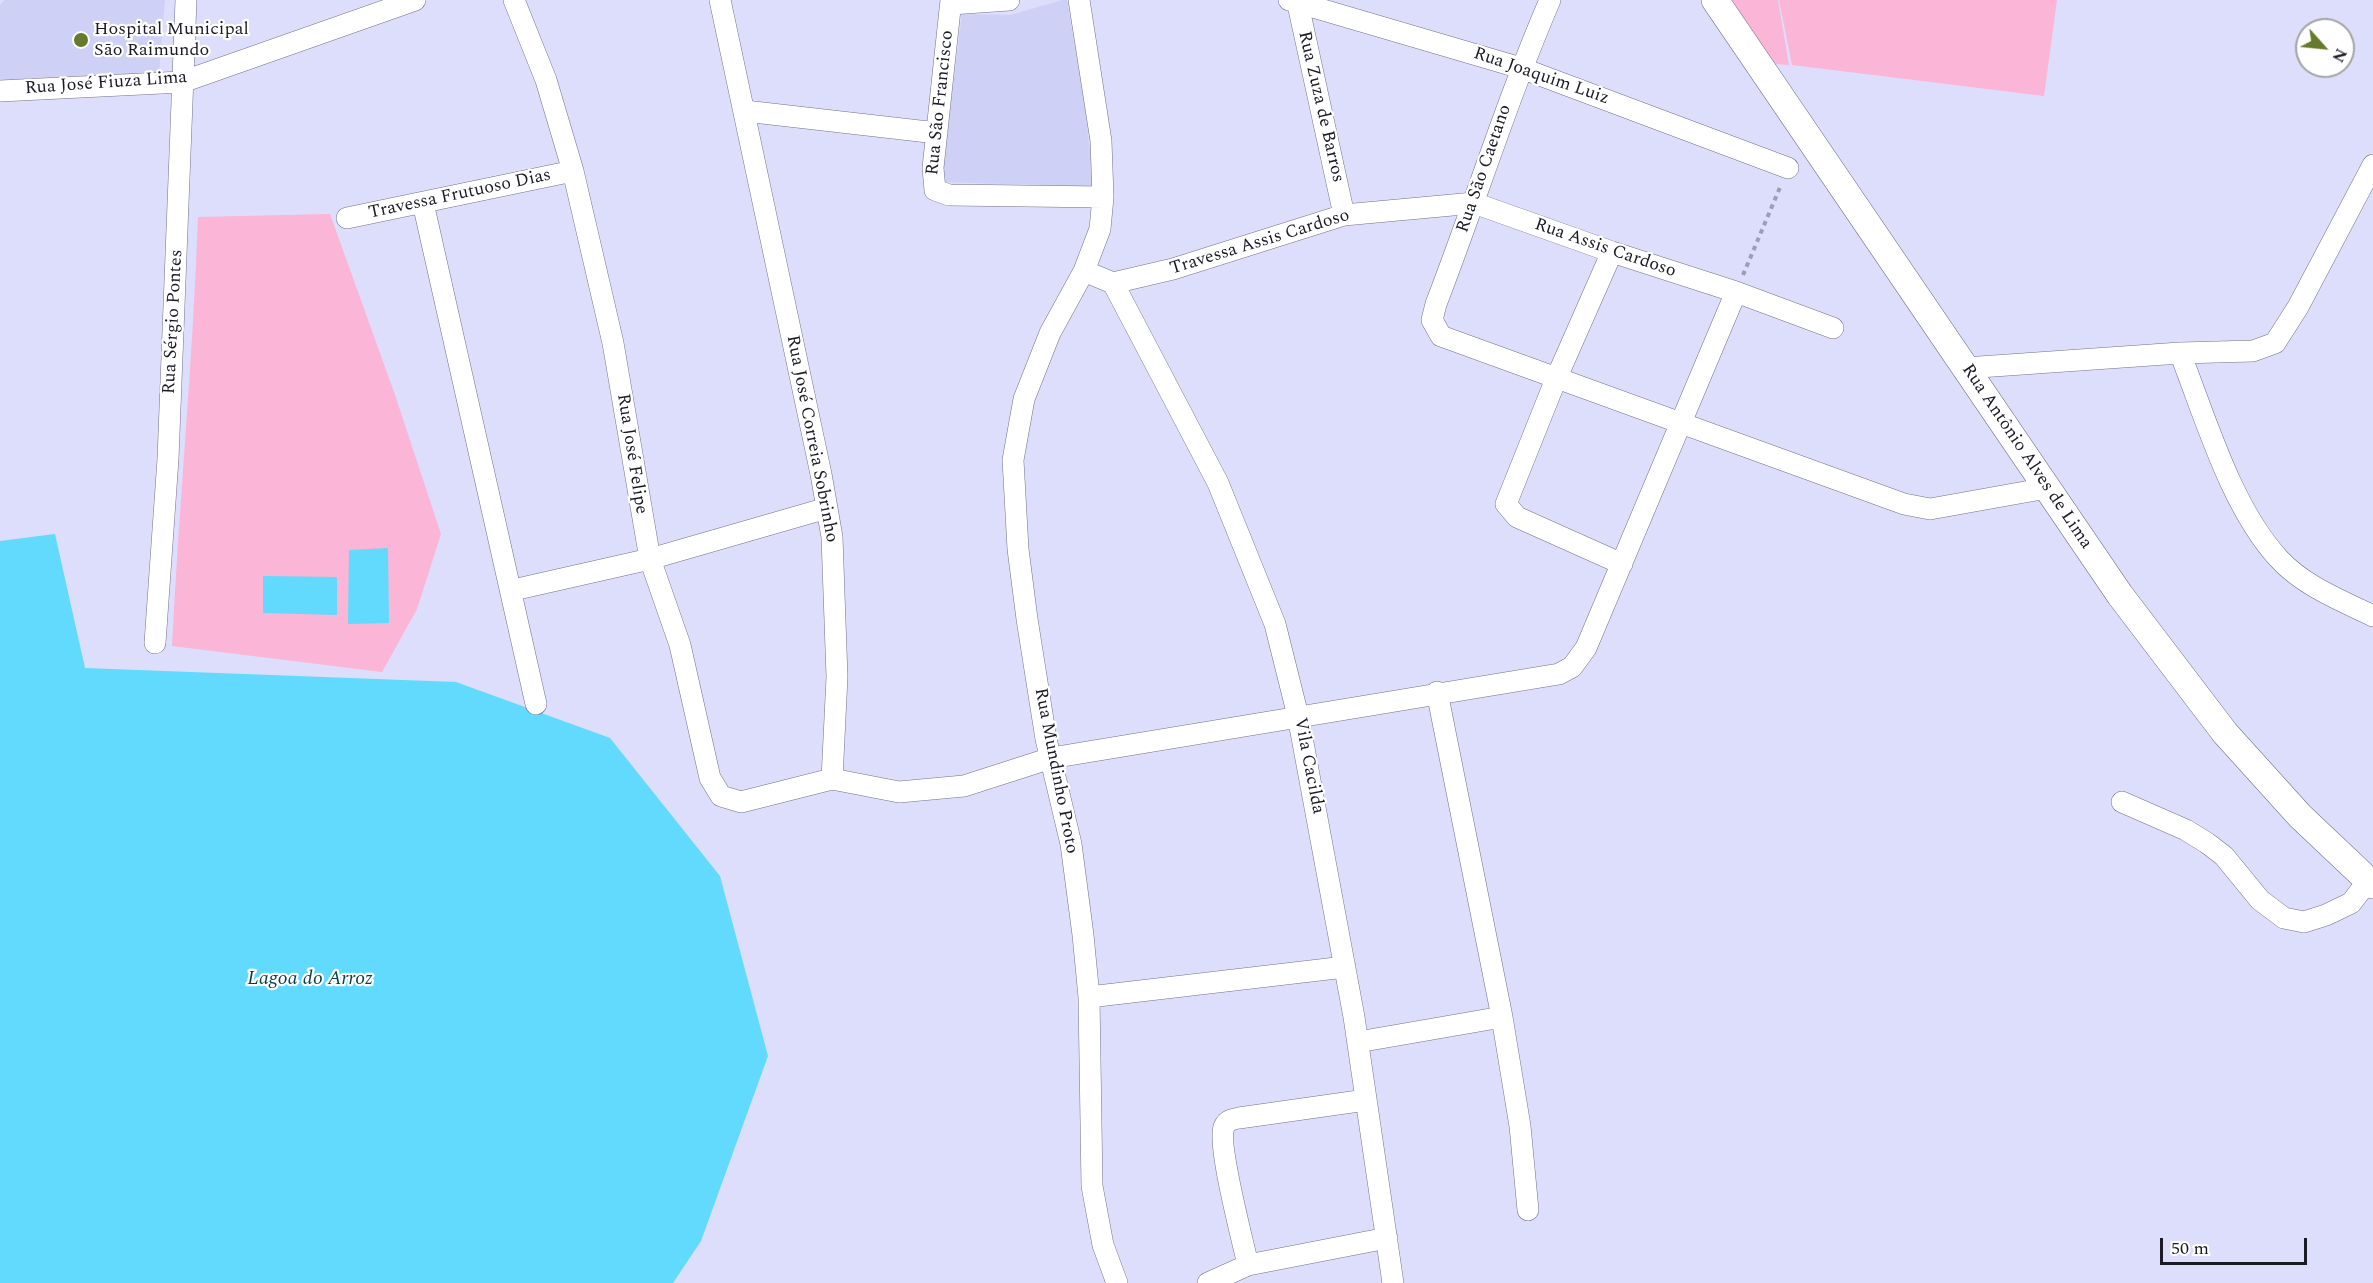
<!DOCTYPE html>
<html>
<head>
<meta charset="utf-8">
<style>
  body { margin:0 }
  #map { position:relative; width:2373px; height:1283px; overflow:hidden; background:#ddddfc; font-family:Spectral,serif }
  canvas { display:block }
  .north { position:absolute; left:2295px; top:18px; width:60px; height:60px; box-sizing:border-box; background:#fff; border:2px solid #a4a4a8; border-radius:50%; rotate:117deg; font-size:16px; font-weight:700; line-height:24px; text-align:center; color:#1b1b26 }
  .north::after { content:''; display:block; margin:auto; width:21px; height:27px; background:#667a2b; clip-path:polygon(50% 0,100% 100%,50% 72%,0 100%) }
  .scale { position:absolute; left:2160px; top:1238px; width:147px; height:27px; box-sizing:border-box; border:3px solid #1b1b26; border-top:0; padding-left:8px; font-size:18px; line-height:21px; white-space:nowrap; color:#1b1b26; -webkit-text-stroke:4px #fff; paint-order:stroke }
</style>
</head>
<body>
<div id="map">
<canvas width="2373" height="1283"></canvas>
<div class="north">N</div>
<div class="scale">50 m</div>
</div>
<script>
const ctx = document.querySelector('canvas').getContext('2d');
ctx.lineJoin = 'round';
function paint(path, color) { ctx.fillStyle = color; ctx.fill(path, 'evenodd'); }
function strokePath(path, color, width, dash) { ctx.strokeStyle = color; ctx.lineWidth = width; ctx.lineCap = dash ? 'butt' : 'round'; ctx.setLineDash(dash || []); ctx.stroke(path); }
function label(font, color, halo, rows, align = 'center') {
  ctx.font = font + ' Spectral,serif'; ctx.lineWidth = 4.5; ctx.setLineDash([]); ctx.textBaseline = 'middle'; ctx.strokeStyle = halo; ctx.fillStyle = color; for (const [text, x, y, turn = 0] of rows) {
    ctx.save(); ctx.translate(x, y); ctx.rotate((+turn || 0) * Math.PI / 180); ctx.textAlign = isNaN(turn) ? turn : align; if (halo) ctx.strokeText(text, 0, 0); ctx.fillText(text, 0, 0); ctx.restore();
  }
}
paint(new Path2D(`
  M4 0H165L159 74 0 82V5Z
  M1062 0H1067L1085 108 1094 187 941 182 962 14 1011 15Z`), '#cfd0f6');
paint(new Path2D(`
  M1729 0H1778L1789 65 1775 64Z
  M1779 0H2057L2044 96 1792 65Z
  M330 214 395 395 441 534 417 609 382 672 172 646C179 503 193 360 198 217Z`), '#fbb5d6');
paint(new Path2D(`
  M55 534 85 668 456 682 610 738 720 876 768 1056 701 1241 673 1283H0V541Z
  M388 548 389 623 348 624 349 550Z
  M263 576 337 577V615L263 613Z`), '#61dafd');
const minor = new Path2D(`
  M514 0 546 80 573 171 613 343 650 559 680 645 710 778 721 796 741 802 832 779
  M720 0 821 474 832 537 837 677 832 779 899 792 964 786 1051 758 1559 674 1572 667 1586 648 1736 292
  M951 0 933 168 935 190 949 195 1103 197
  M1079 0 1101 141 1103 197 1100 229 1084 271 1050 333 1024 399 1013 460 1018 549 1027 619 1046 739 1071 844 1083 935 1089 997 1092 1186 1103 1245 1117 1283
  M1289 0 1521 68 1788 168
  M1297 0 1344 215
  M1550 0C1507 100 1475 203 1436 304L1432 320 1441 336 1904 504 1930 509 2047 488
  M951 4 1009 0
  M0 91 182 82 415 0
  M745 111 937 133
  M423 203 536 704
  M347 218 573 171
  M1612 252 1556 379 1506 504 1517 517 1622 564
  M1084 271 1113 283 1173 269 1344 215 1474 203 1612 252 1736 292 1833 328
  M1113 283 1218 483 1275 624 1298 716 1354 1017 1393 1283
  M2180 353C2206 419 2231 507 2279 559 2304 586 2340 600 2373 616
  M1965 368 2180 353 2253 351 2275 343 2298 307 2373 165
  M513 590 650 559 827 508
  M155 643 168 459 186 0
  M2122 802 2186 830 2207 843 2224 856 2260 900 2284 918 2304 922 2326 915 2351 903 2368 881
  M1089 997 1345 967
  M1502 1017 1520 1126 1528 1210
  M1358 1042 1502 1017 1437 692
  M1248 1265C1243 1242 1217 1144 1224 1127 1227 1120 1233 1119 1239 1118L1366 1100
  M1208 1283 1248 1265 1387 1238`);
const major = new Path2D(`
  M1715 0 2120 595 2225 733 2300 816 2373 885`);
strokePath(minor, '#72728e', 22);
strokePath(major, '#72728e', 28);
strokePath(new Path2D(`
  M1743 275 1781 185`), '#9d9db5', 4, [4.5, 4.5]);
strokePath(minor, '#fff', 21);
strokePath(major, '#fff', 27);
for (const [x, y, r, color] of [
  [81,40,8,"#667a2b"]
]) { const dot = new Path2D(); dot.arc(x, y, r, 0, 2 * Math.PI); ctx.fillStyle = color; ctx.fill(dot); strokePath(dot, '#fff', 2); }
label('18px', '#1b1b26', '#fff', [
  ["Hospital Municipal",94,30],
  ["São Raimundo",94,51]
], 'left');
label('18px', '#1b1b26', '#fff', [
  ["Rua Joaquim Luiz",1541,77,19],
  ["Rua José Fiuza Lima",106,84,-4],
  ["Rua São Francisco",941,103,-84],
  ["Rua Zuza de Barros",1320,107,77],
  ["Rua São Caetano",1485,169,-71],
  ["Travessa Frutuoso Dias",460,195,-12],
  ["Travessa Assis Cardoso",1260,243,-17],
  ["Rua Assis Cardoso",1605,249,19],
  ["Rua Sérgio Pontes",174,322,-87],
  ["Rua José Correia Sobrinho",811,439,79],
  ["Rua José Felipe",631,454,81],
  ["Rua Antônio Alves de Lima",2026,457,56],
  ["Vila Cacilda",1308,766,79],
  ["Rua Mundinho Proto",1055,771,79]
]);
label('italic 20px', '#063f4d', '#fff', [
  ["Lagoa do Arroz",310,980]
]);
</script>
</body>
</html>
